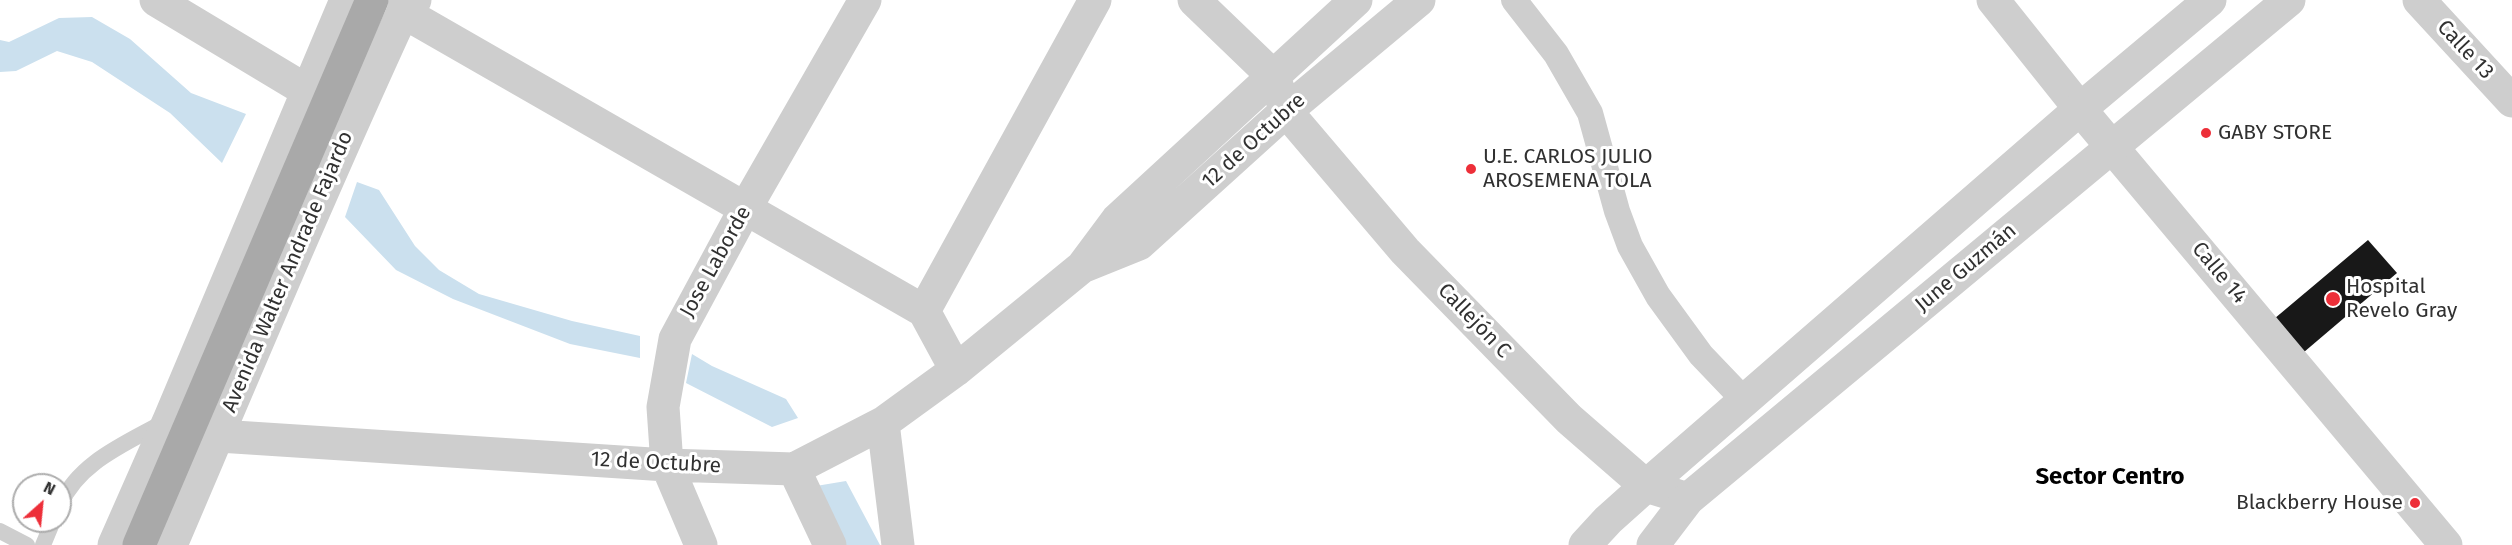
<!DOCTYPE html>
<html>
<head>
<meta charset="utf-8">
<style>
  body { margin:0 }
  #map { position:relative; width:2512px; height:545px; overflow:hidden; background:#fff; font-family:"Fira Sans",sans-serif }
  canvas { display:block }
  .north { position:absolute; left:12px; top:473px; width:60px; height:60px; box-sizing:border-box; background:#fff; border:2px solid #adadad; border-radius:50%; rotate:27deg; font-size:16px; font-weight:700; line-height:24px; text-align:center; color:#313131 }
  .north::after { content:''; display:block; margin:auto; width:21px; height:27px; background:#ed2f39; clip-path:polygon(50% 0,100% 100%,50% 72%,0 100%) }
</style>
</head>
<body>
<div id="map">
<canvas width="2512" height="545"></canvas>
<div class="north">N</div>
</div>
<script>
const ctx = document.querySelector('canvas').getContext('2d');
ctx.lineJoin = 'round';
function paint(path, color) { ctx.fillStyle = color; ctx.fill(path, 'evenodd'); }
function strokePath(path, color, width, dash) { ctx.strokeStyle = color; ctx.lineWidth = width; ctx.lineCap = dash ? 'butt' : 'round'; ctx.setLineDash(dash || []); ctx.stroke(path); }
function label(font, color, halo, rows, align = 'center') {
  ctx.font = font + ' "Fira Sans",sans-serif'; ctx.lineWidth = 6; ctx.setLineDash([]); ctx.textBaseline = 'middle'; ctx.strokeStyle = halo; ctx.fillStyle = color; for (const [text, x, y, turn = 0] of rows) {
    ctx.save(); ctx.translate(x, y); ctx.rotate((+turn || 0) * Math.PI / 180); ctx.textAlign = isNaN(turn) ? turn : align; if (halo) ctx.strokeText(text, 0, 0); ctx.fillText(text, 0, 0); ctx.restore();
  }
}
paint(new Path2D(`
  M92 17 130 39 191 93 246 114 222 163 170 113 92 62 57 51 16 71 0 72V40L9 42 59 18Z
  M357 182 379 190 415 246 439 270 479 294 572 321 640 336V358L570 344 453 299 396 270 345 217Z
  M692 354 712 366 786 399 798 418 772 427 686 383Z
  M846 481 880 545H845L804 488Z`), '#cbe0ee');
paint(new Path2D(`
  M2368 240 2397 273 2297 358 2268 324Z`), '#181818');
strokePath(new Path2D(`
  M60 505C79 462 125 444 164 422
  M0 531 27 545
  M43 545 53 521`), '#cecece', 16);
strokePath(new Path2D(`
  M1514 0 1556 54 1590 113 1617 211 1630 246 1658 296 1701 355 1744 400`), '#cecece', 26);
strokePath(new Path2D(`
  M156 0 309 92
  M415 0 403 12 924 311 956 370
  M1194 0 1274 77 1286 111 1405 251 1569 419 1646 486 1688 499
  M1356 0 1117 220 1082 267 1139 244 1286 111 1419 0
  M1993 0 2080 109 2446 545
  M2419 0 2512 101
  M924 311 1095 0
  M170 418 219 436 667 465 794 469 883 423 956 370 1082 267
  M883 423 898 545
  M794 469 830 545
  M114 545 170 418 346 0
  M171 545C247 367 322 188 403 12L405 0
  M701 545 667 465 663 407 675 339 745 209 865 0`), '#cecece', 33);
strokePath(new Path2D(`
  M1585 545 1608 520 1646 486 2080 109 2210 0
  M1653 545 1688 499 2289 0`), '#cecece', 33);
strokePath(new Path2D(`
  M139 545 372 0`), '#a9a9a9', 33);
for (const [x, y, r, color] of [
  [2206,133,6,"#ed2f39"],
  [1471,169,6,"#ed2f39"],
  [2333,299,8,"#ed2f39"],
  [2415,503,6,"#ed2f39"]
]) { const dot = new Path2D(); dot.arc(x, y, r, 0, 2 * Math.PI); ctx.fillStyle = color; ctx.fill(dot); strokePath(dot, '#fff', 2); }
label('21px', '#313131', '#fff', [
  ["Calle 13",2465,50,47],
  ["12 de Octubre",1254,141,-42],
  ["Jose Laborde",716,262,-61],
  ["June Guzmán",1966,268,-40],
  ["Avenida Walter Andrade Fajardo",288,272,-67],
  ["Calle 14",2219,273,50],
  ["Callejón C",1474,321,46],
  ["12 de Octubre",656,463,3]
]);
label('21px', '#313131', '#fff', [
  ["GABY STORE",2218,133],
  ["U.E. CARLOS JULIO",1483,157],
  ["AROSEMENA TOLA",1483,181],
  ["Hospital",2346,287],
  ["Revelo Gray",2346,311],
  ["Blackberry House",2403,503,"right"]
], 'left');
label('bold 24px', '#000', '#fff', [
  ["Sector Centro",2110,477]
]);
</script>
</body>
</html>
